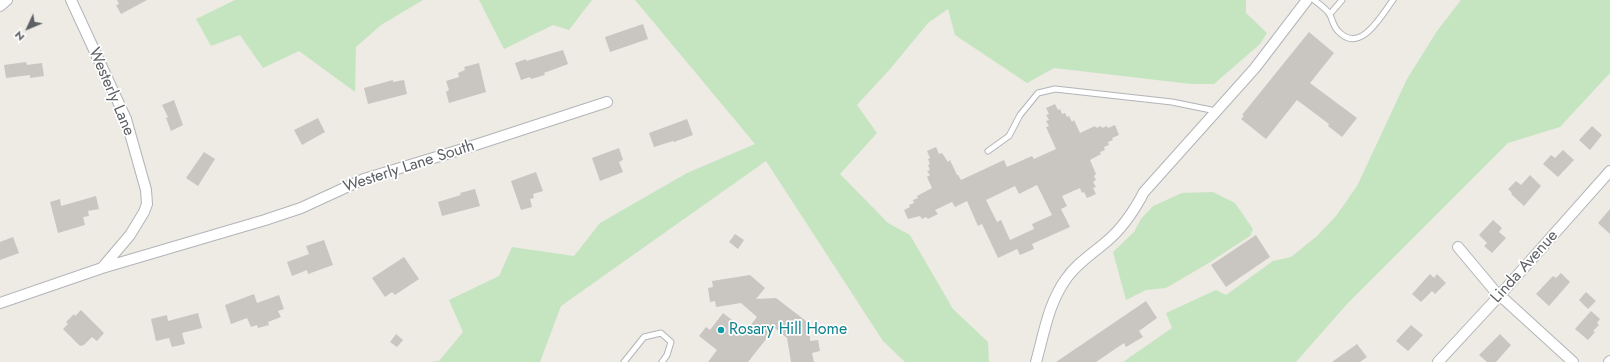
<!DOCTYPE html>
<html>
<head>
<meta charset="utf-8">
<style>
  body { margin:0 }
  #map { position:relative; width:1610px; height:362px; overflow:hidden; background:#eeeae4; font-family:Jost,sans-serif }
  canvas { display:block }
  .north { position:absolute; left:8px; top:8px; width:40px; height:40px; -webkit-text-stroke:3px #fff; paint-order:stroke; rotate:226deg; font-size:11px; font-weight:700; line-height:16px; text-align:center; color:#5c6064 }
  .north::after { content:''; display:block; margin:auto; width:14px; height:18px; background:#5c6064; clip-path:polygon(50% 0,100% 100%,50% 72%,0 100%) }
</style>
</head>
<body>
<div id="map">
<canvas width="1610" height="362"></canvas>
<div class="north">N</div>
</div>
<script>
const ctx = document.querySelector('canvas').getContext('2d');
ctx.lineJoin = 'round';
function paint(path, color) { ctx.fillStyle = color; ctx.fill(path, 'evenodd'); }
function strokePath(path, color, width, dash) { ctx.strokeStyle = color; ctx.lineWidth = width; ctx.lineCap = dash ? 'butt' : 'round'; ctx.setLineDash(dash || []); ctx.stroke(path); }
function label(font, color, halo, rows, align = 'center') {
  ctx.font = font + ' Jost,sans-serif'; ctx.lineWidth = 3.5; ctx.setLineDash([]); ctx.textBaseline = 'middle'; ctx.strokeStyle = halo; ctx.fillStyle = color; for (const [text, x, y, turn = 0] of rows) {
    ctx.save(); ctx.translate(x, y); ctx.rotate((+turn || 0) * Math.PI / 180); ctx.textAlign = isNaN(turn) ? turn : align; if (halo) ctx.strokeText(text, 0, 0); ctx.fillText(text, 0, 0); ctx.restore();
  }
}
paint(new Path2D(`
  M235 0H423L381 25 356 47 355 92 299 51 263 68 240 35 211 46 196 19Z
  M479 0H592L569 30 553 25 504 49Z
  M635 0H1246V13L1267 33 1260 44 1214 84H1191L1054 68 1027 83 955 35 948 9 928 23 891 68 857 105 877 133 840 174 888 223 910 235 953 309 988 342 989 362H905L883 341 766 161 561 306 540 362H430L439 361 463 332 449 300 499 276 512 247 574 256 600 223 687 173 755 144Z
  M1461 0H1610V73L1560 127 1508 143 1347 304 1296 362H1123L1172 328 1166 313 1216 290 1226 295 1273 261 1291 257 1317 236 1336 216 1357 186 1407 79 1437 31Z
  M1213 192 1235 203 1253 229 1250 236 1207 264 1166 288 1146 290 1126 300 1113 252 1134 232 1141 219 1153 206 1182 193Z`), '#c5e5c1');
paint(new Path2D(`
  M117 0H147L121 14 116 5 119 4Z
  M643 24 648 39 610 52 605 37Z
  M1309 32 1334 53 1310 83 1357 118 1342 137 1328 126 1329 124 1297 100 1266 139 1241 119 1244 116 1242 115Z
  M563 50 568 64 544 73 545 75 531 79 530 77 521 80 515 63 526 59V61Z
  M26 62 27 65 42 63 44 76 30 78V75L6 78 4 65Z
  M479 63 486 92 449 103 446 92 449 90 446 81 459 77 458 73 465 70 464 67Z
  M393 80V82L404 80 407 94 368 104 364 88Z
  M174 100 183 125 171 131 166 118 168 117 162 105Z
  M1055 104 1058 110 1060 109 1062 114 1065 113 1067 117 1069 116 1072 122 1074 120 1080 133 1095 126 1096 128 1101 126 1102 128 1107 126 1108 128 1115 125 1119 135 1112 138 1113 140 1108 142 1109 145 1104 147 1105 150 1100 152 1101 154 1090 160 1096 174 1094 176 1096 180 1093 182 1096 187 1093 188 1096 194 1087 198 1084 192 1082 193 1080 188 1062 196 1067 206 1061 209 1070 227 1032 244 1034 249 1020 255 1017 249 998 258 982 224 978 226 967 201 955 207 952 202 935 210 938 214 928 219 926 217 922 219 920 216 908 219 904 210 910 207 909 205 914 203 913 200 918 198 917 196 932 188 927 177 930 175 927 171 930 170 928 165 930 164 928 159 930 158 927 151 936 147 939 154 942 153 948 162 950 160 957 175H958L961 180 1004 160 1007 167 1032 156 1034 159 1056 149 1046 127 1049 126 1046 121 1049 120 1046 115 1049 114 1046 108ZM1037 185 1052 215 1032 224 1034 229 1010 240 1001 220 997 222 986 200 1015 186 1019 194Z
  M318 118 325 132 302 145 294 130Z
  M687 119 693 135 674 142 673 141 654 147 649 133Z
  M1592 126 1602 135 1590 150 1579 140Z
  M619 148 623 160 619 162 623 172 600 181 592 158Z
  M1563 150 1574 160 1558 177 1543 164 1551 155 1555 158Z
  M204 152 215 159 198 186 186 178Z
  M536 172 543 191 533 194 534 198 530 199 532 207 521 210 511 181Z
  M1530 175 1541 186 1524 206 1511 194 1512 193 1508 189 1516 181 1521 185Z
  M475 189 480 206 442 216 438 202 461 195 460 193Z
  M96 196 99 209 88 211 89 216 83 217 85 225 58 233 50 202 60 199 61 206Z
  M1610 209V234L1598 223Z
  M1493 220 1502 228 1499 232 1506 238 1492 253 1484 246 1487 243 1479 235Z
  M735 234 744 240 738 249 729 242Z
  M1256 235 1270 257 1226 287 1211 265Z
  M13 237 19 253 0 260V242Z
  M324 240 333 265 308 274 307 270 292 276 287 262 309 254 306 246Z
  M404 257 419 279 395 295 392 292 385 297 372 278Z
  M1561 273 1570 282 1549 306 1536 294 1553 276 1556 278Z
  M1430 274 1434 278 1437 274 1446 283 1435 294 1432 291 1421 302 1412 294Z
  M750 275 765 288 756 299 776 298 810 324V341L818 340 820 351 812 353 814 362H791L787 338 775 328 748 362H708L717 350 699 336 706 327 710 330 723 313 746 331 757 317 741 303 716 307 715 301 710 302 708 288 713 287 712 281Z
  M1586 292 1596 301 1588 309 1579 300Z
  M254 294 257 303 279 295 284 309 278 311 281 317 268 322 269 325 258 328 257 325 251 327 247 318 231 324 225 305Z
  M1146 301 1157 318 1139 331 1143 337 1126 347 1124 343 1096 362H1056Z
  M81 310 104 333 97 341 92 337 84 345 80 346 63 329 68 324 66 322 74 314 75 316Z
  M1591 311 1600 319 1597 323 1599 325 1593 331 1595 332 1588 340 1575 329Z
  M198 313 202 328 182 333 185 344 172 347 169 338 156 341 151 319 167 315 168 321Z
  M1411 325 1423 335 1408 351 1396 341Z
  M396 334 403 340 397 347 390 342Z
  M1500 334 1511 345 1496 362H1487L1479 355Z
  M1357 344 1367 357 1360 362H1332Z`), '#c9c5c1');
const lane = new Path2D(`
  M1314 0C1319 4 1327 9 1330 15 1333 21 1333 26 1338 31 1360 55 1381 16 1393 0
  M1330 14 1342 0
  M988 151 1009 136 1020 115 1038 93 1055 89 1172 102 1216 111
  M624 362 644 337 661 333 671 342 667 355 662 362`);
const street = new Path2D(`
  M71 0 126 119 146 190 147 204 144 212 130 235 102 268
  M0 6 7 0
  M1458 247 1499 296 1505 300 1573 362
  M0 303 102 268 265 220 301 208 364 179 463 149 607 102
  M1036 362C1044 334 1048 304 1066 279 1076 264 1092 254 1106 242 1123 228 1134 211 1144 192L1255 68 1307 0
  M1438 362 1499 296 1610 171
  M1609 362 1610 361`);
strokePath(lane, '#b1b5b8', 7);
strokePath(street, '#b1b5b8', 12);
strokePath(lane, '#fff', 5);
strokePath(street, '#fff', 10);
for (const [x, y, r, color] of [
  [721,330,4,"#0f9aa8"]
]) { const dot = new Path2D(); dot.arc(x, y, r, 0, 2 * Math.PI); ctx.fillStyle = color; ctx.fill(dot); strokePath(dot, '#fff', 1.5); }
label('16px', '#5c6064', '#fff', [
  ["Westerly Lane",111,92,67],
  ["Westerly Lane South",409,167,-18],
  ["Linda Avenue",1525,267,-48]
]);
label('16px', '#0d838f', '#fff', [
  ["Rosary Hill Home",729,330]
], 'left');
</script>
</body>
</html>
